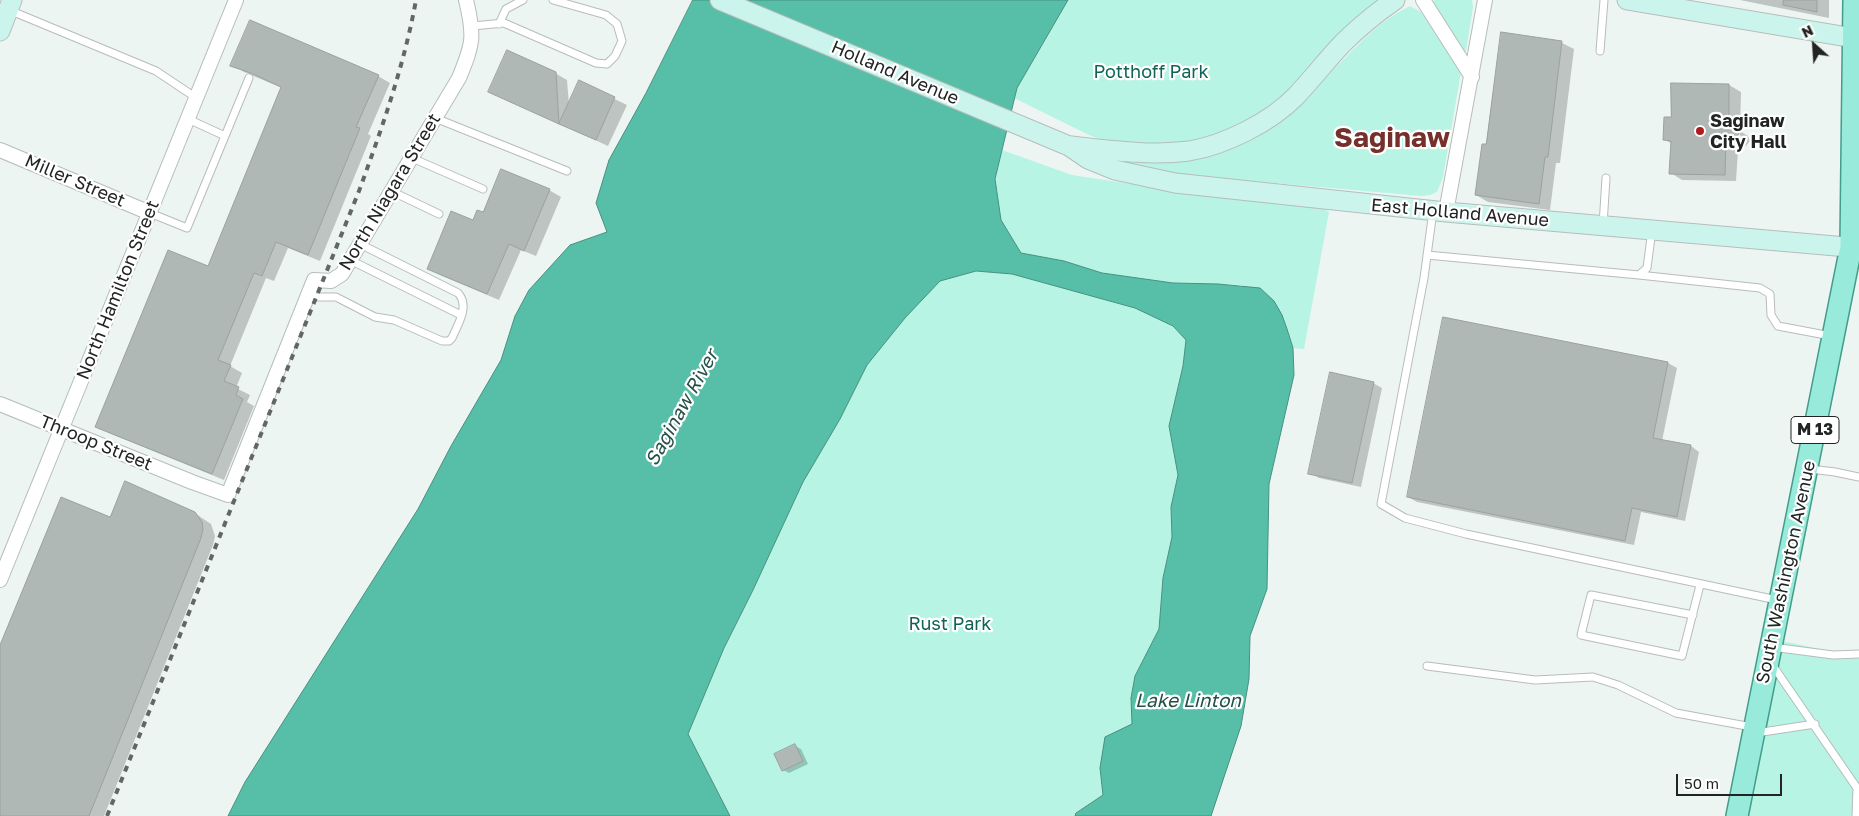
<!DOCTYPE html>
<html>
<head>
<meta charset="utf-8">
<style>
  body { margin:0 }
  #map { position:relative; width:1859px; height:816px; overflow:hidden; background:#edf5f2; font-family:"Golos Text",sans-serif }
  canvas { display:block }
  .north { position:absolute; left:1789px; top:20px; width:50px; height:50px; -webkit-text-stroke:4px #fff; paint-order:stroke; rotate:334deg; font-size:14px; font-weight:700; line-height:20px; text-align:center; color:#212423 }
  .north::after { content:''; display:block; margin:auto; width:18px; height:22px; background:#212423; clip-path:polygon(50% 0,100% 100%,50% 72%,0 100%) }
  .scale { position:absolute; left:1676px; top:774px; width:106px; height:22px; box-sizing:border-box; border:2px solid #212423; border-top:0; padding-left:6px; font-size:15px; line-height:18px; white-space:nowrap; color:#212423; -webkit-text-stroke:4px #fff; paint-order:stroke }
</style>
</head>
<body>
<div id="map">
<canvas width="1859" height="816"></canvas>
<div class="north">N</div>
<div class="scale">50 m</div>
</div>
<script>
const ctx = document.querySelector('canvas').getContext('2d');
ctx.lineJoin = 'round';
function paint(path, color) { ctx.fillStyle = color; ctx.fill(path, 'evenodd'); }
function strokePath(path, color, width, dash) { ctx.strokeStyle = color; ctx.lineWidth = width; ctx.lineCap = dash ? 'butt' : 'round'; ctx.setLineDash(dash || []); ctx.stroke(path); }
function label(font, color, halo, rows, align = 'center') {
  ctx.font = font + ' "Golos Text",sans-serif'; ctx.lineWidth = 4.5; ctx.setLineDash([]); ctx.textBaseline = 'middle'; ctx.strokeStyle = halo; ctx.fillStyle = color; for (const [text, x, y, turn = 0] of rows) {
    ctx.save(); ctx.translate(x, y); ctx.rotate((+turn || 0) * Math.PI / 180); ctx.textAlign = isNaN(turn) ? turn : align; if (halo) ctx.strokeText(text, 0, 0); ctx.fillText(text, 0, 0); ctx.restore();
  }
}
paint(new Path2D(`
  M1068 0H1381L1278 99 1246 122 1209 137 1173 144 1112 143 1091 136 1014 98 1017 88Z
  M1434 0H1472L1473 7 1466 51H1463L1434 5Z
  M1410 6 1421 12 1461 72 1443 177 1437 192 1430 195 1421 196 1184 175 1153 171 1115 163 1116 160C1172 167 1230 159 1276 124 1298 107 1317 86 1337 66 1360 43 1380 20 1410 6Z
  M1002 150 1072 175 1211 196 1285 202 1324 209 1329 212 1304 349 1293 348 1287 329 1242 285 1173 283 1102 273 1064 261 1021 253 1001 220 995 179Z
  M976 271 1012 274 1136 308 1173 326 1186 340 1183 366 1169 426 1178 475 1171 507 1172 537 1163 578 1159 629 1135 676 1131 698 1132 724 1100 768 1103 795 1076 812 1075 816H730L688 734 724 648 753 590 803 482 840 419 867 365 905 318 940 280Z
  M1772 639 1859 657V816H1737Z`), '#b7f4e3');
const water = new Path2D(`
  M693 0H1068L1017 88 995 179 1001 220 1021 253 1064 261 1102 273 1173 283 1218 284 1260 288 1274 301 1282 315 1287 329 1293 348 1294 375 1269 484 1267 589 1250 636 1249 679 1241 726 1211 816H1075L1076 813 1103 795 1100 768 1105 737 1132 724 1131 698 1135 676 1159 629 1163 578 1172 537 1171 507 1178 475 1169 426 1183 366 1186 340 1173 326 1135 308 1012 274 976 271 940 281 905 318 867 365 840 419 803 482 753 590 724 648 688 734 730 816H228L245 782 418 509 451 446 501 360 515 316 529 290 570 245 607 232 596 203 609 160 646 93Z`);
paint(water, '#57bfa8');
strokePath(water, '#479080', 1);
paint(new Path2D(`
  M1740 0H1829V18Z
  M1502 34 1562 43 1574 49 1560 163H1556L1550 210 1488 202 1476 195 1487 145Z
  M232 65 378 76 390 83 368 134 371 136 320 261 288 248 274 281 266 278 230 366 242 373 236 388 250 395 247 402 254 406 224 480 109 433 97 426 208 268 282 88 244 72Z
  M555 73 567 80 569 105 579 82 627 105 608 146 490 92Z
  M1729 85 1741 92 1740 131 1748 136 1750 141 1745 147 1738 150 1736 181 1682 180 1671 173 1672 144 1664 139 1672 118ZM1735 129H1738L1742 140H1739Z
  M549 190 561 197 536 256 521 250 499 300 440 275 428 268 474 221 483 214Z
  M1444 318 1668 363 1677 368 1662 441 1691 446 1699 452 1685 521 1641 512 1634 545 1417 502 1408 497Z
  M1373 383 1382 388 1361 487 1319 478 1310 473Z
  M190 510 211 524 215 536 213 545 104 816H0V648L111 519Z
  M795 746 801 749 808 764 789 773 783 770Z`), '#0003');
const building = new Path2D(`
  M1784 0H1817V12L1783 5Z
  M250 20 379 75 356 127 360 128 308 255 276 242 262 276 254 273 218 360 231 365 224 381 239 387 236 395 243 399 212 474 95 427 168 250 208 266 281 87 251 73 230 66Z
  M1501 32 1562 41 1548 157H1545L1539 204 1475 195 1482 144H1486Z
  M507 50 556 72 559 124 488 92Z
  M579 80 615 97 596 140 559 124Z
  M1671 83 1729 84V125L1736 128 1739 134 1733 141 1726 143 1725 175 1669 174 1671 141 1663 140 1664 117H1671Z
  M501 169 550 189 524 251 509 244 487 294 427 269 451 211 473 220 477 210 483 212Z
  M1443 317 1668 362 1653 438 1691 445 1677 517 1632 508 1625 541 1407 497Z
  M1330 372 1374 382 1352 483 1308 474Z
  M125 481 195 512 202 522 203 529 201 538 89 816H0V645L61 497 110 517Z
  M795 744 803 761 782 771 774 754Z`);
paint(building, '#b0b8b5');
strokePath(building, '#9aa19f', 1);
const service = new Path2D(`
  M9 10 156 71 195 97
  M499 24 506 9 523 0
  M473 26 504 23 596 63 607 64 615 56 622 41 617 24 606 15 553 0
  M1600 51 1604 0
  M435 118 567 171
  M188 119 225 136
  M412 158 483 189
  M391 191 439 214
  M1433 211 1424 278 1381 504 1405 518 1466 534 1777 600
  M150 213 187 228 249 78
  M1603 225 1606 178
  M1427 255 1639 275 1647 268 1652 230
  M350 260 461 315
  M1639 275 1760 288 1770 294 1771 315 1778 326 1831 336
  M308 297H336L375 317 394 320 442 341H449L452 338C458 324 470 306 458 293L360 244
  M1810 469 1835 472 1859 477
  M1693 615 1591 595 1581 635 1682 656 1700 585
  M1772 647 1833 655 1859 654
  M1771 663 1857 788 1856 816
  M1427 666 1535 680 1593 677 1618 685 1676 713 1752 727
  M1756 733 1815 724`);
const minor = new Path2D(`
  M1423 0 1472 77
  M0 150 150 213
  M1446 212 1485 0
  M0 404 192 482 228 495 314 280 331 281 342 274 459 78C473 44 475 37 466 0
  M0 580 236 0`);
const secondary = new Path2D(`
  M720 0 1069 146 1088 159 1115 170 1175 183 1446 212 1859 248
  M1627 0 1859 39
  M0 31 12 0
  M1071 146C1109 150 1150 156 1189 151 1225 145 1271 122 1296 96 1312 79 1326 61 1342 44 1358 28 1376 13 1395 0`);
const primary = new Path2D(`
  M1737 816 1851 247 1854 0`);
strokePath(service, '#b6bdbb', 9);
strokePath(minor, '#b6bdbb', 16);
strokePath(secondary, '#b6bdbb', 21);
strokePath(primary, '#429d8a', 24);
strokePath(service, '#fff', 7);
strokePath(minor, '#fff', 14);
strokePath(secondary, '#cbf5ec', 19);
strokePath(primary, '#98ebda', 21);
strokePath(new Path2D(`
  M107 816 359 191C382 128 404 66 416 0`), '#626765', 4, [6, 6]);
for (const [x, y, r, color] of [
  [1700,131,5,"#ae1c20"]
]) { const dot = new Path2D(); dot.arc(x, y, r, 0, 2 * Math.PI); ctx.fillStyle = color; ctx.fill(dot); strokePath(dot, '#fff', 2); }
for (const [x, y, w] of [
  [1815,430,48]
]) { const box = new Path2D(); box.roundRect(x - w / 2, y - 13.5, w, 27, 4); ctx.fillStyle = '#fff'; ctx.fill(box); strokePath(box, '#212423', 1); }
label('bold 16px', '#212423', null, [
  ["M 13",1815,430]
]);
label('18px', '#0f6455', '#fff', [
  ["Potthoff Park",1151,72],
  ["Rust Park",950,624]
]);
label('18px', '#212423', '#fff', [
  ["Holland Avenue",895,73,23],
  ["Miller Street",75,181,23],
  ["North Niagara Street",390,192,-59],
  ["East Holland Avenue",1460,213,5],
  ["North Hamilton Street",118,290,-68],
  ["Throop Street",96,443,22],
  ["South Washington Avenue",1786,572,-78]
]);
label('bold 18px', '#212423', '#fff', [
  ["Saginaw",1710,121],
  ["City Hall",1710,142]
], 'left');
label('italic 19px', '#245147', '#fff', [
  ["Saginaw River",682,408,-61],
  ["Lake Linton",1188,701]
]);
label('bold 28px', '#76302b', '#fff', [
  ["Saginaw",1392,138]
]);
</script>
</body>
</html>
